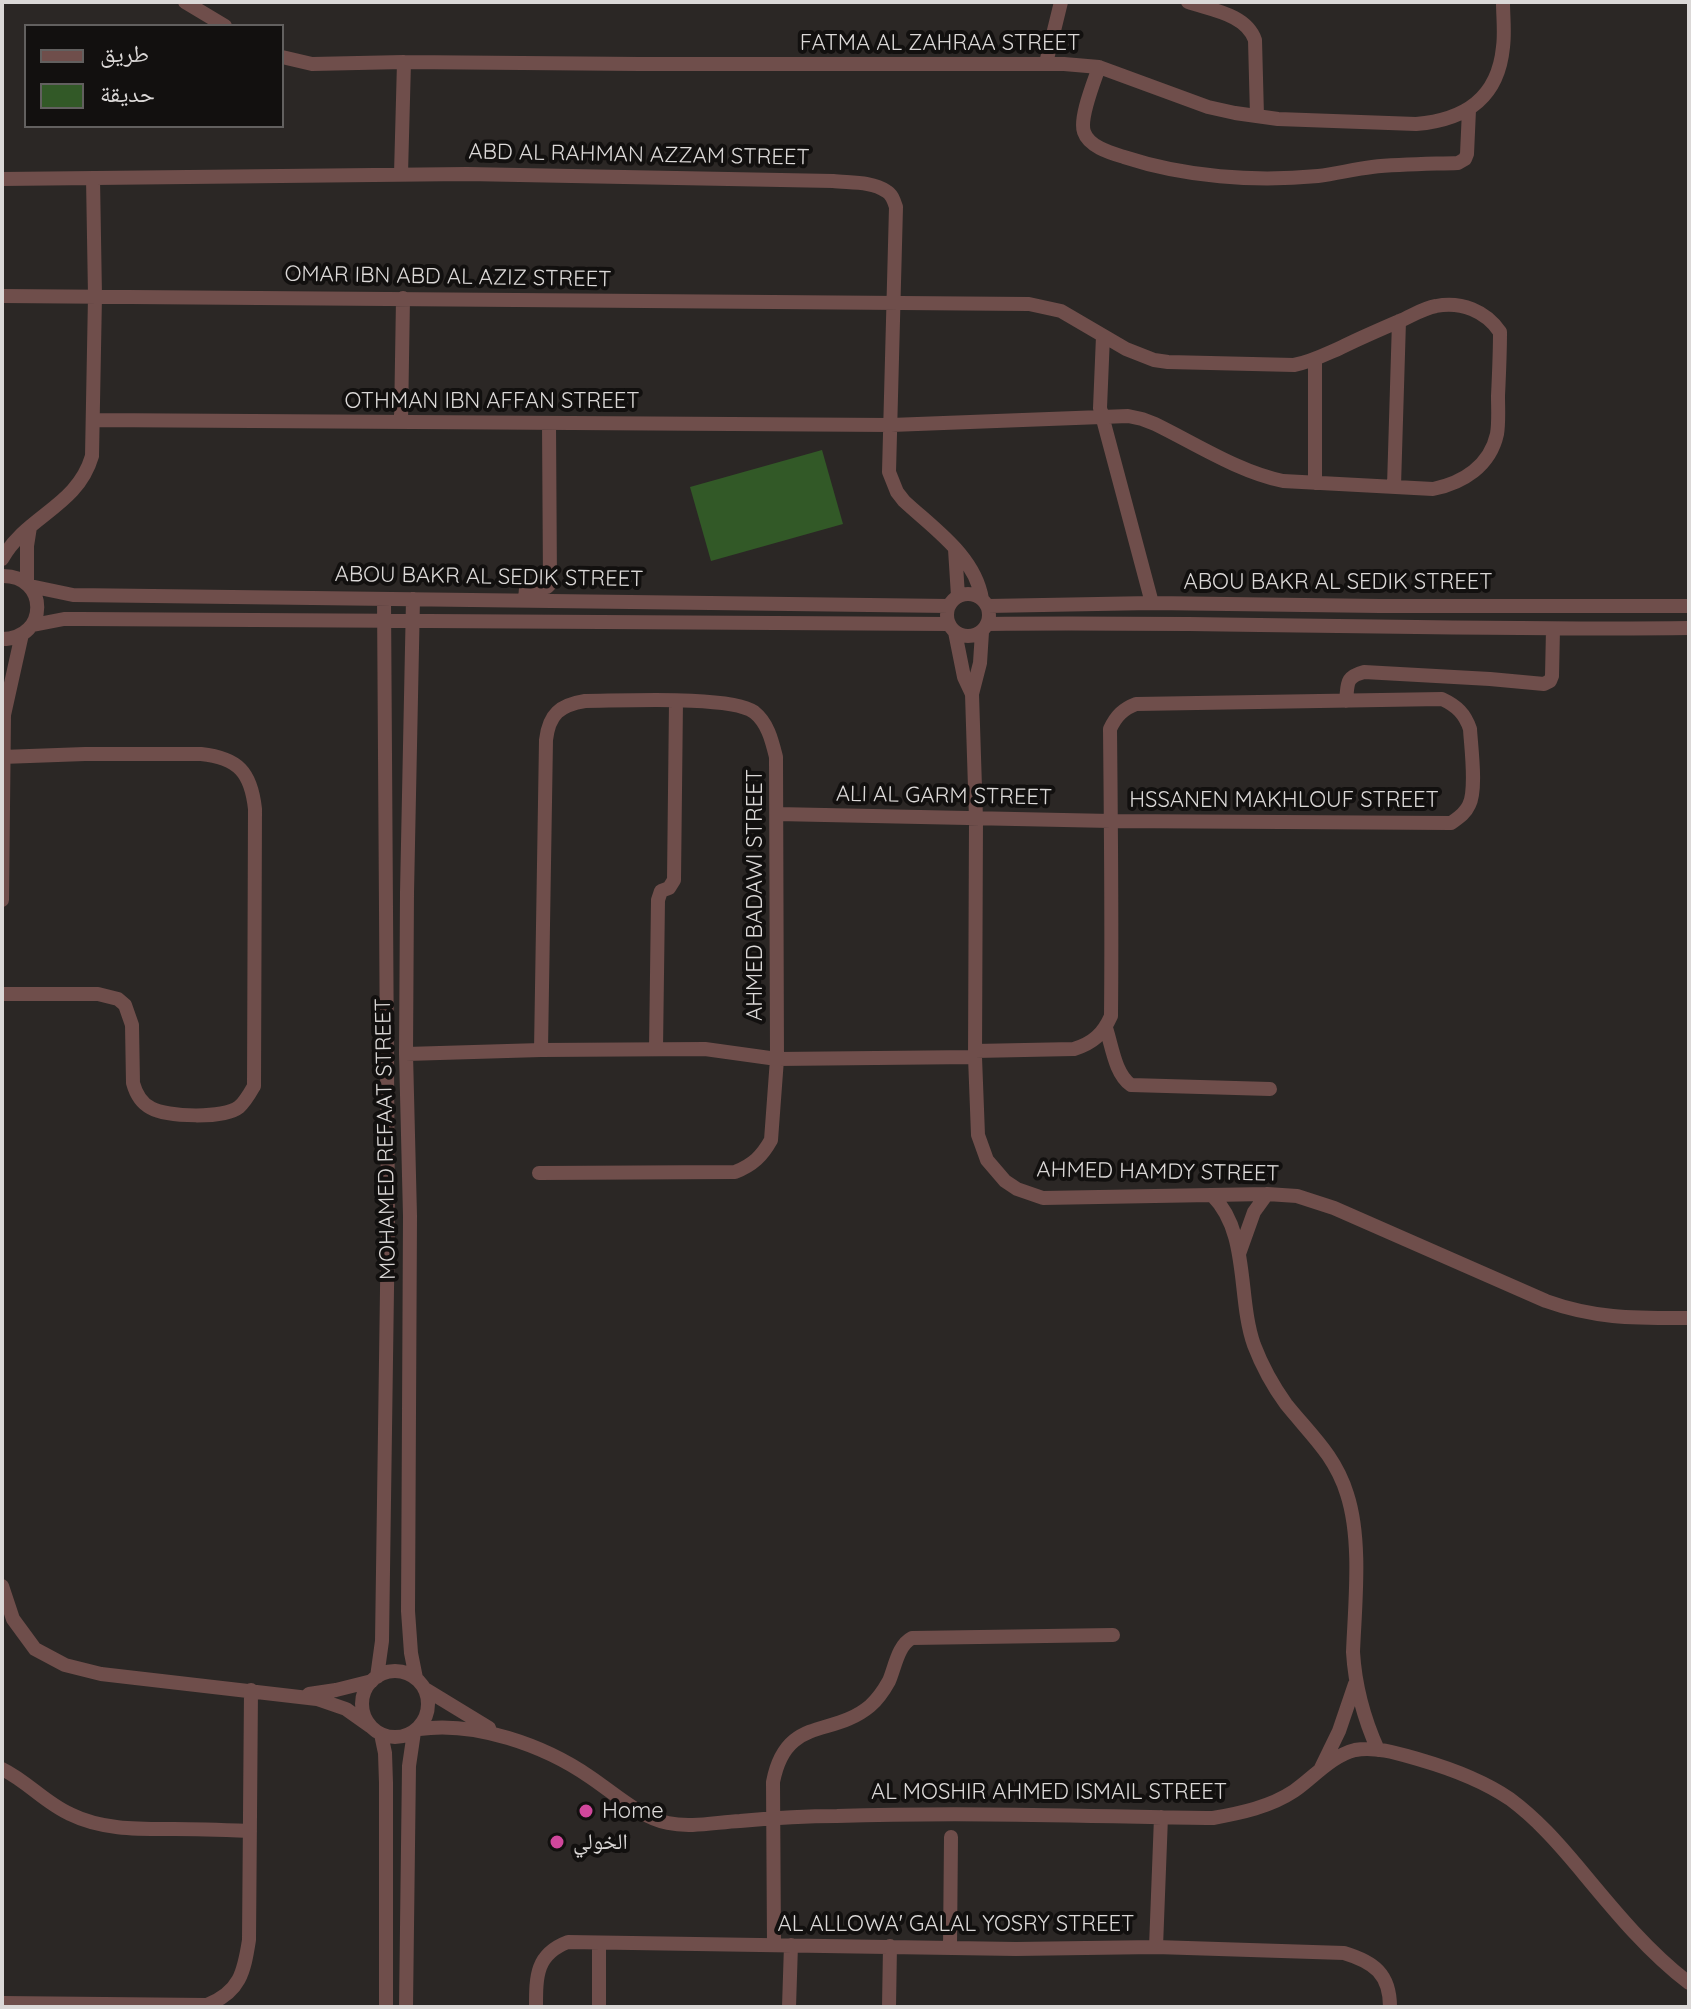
<!DOCTYPE html>
<html>
<head>
<meta charset="utf-8">
<style>
  body { margin:0 }
  #map { position:relative; width:1691px; height:2009px; overflow:hidden; background:#2b2725; font-family:Quicksand,"Noto Naskh Arabic",sans-serif }
  canvas { display:block }
  .frame { position:absolute; inset:0; border:4px solid #dbd8d7; pointer-events:none }
  .legend { position:absolute; left:24px; top:24px; width:260px; height:104px; box-sizing:border-box; background:#12100f; border:2px solid #62605f; margin:0; padding:10px 14px; list-style:none; font-size:24px; color:#dbd8d7 }
  .legend li { display:flex; align-items:center; gap:16px; height:40px }
  .legend b { width:40px; border:2px solid #62605f }
</style>
</head>
<body>
<div id="map">
<canvas width="1691" height="2009"></canvas>
<div class="frame"></div>
<ul class="legend">
<li><b style="height:10px;background:#6f4e4b"></b>طريق</li>
<li><b style="height:22px;background:#325927"></b>حديقة</li>
</ul>
</div>
<script>
const ctx = document.querySelector('canvas').getContext('2d');
ctx.lineJoin = 'round';
function paint(path, color) { ctx.fillStyle = color; ctx.fill(path, 'evenodd'); }
function strokePath(path, color, width, dash) { ctx.strokeStyle = color; ctx.lineWidth = width; ctx.lineCap = dash ? 'butt' : 'round'; ctx.setLineDash(dash || []); ctx.stroke(path); }
function label(font, color, halo, rows, align = 'center') {
  ctx.font = font + ' Quicksand,"Noto Naskh Arabic",sans-serif'; ctx.lineWidth = 8; ctx.setLineDash([]); ctx.textBaseline = 'middle'; ctx.strokeStyle = halo; ctx.fillStyle = color; for (const [text, x, y, turn = 0] of rows) {
    ctx.save(); ctx.translate(x, y); ctx.rotate((+turn || 0) * Math.PI / 180); ctx.textAlign = isNaN(turn) ? turn : align; if (halo) ctx.strokeText(text, 0, 0); ctx.fillText(text, 0, 0); ctx.restore();
  }
}
paint(new Path2D(`
  M822 450 843 524 711 561 690 487Z`), '#325927');
strokePath(new Path2D(`
  M185 2 225 26
  M1188 2C1211 10 1246 14 1255 40L1257 116
  M282 57 312 64 404 62 640 64H1064L1099 67 1208 107 1235 113 1278 119 1416 124C1464 120 1498 99 1503 47 1505 32 1503 17 1503 2
  M1046 63 1061 2
  M1099 67C1094 82 1079 118 1084 132 1089 147 1111 153 1124 157 1185 177 1254 182 1318 176 1336 174 1354 169 1372 167 1401 164 1429 164 1458 163L1465 159 1467 154 1469 110
  M401 174 404 62
  M2 179 467 174 833 181C849 183 872 181 886 191 892 194 894 201 896 207L889 472 897 492 904 501C934 529 975 556 982 599
  M2 296 1029 304 1061 311 1126 349 1154 360 1168 362 1294 365C1311 362 1324 355 1340 348 1360 338 1381 329 1402 320 1413 315 1424 308 1436 306 1461 301 1486 311 1500 332 1500 354 1499 375 1498 396 1498 408 1499 422 1497 434 1490 466 1463 483 1433 489L1283 481C1239 472 1196 444 1155 424L1142 419 1128 416 891 425 93 420
  M1103 336 1100 408 1152 603
  M401 422 403 298
  M1315 483V360
  M1394 486 1399 321
  M955 549 958 596
  M2 559C27 515 77 507 92 456L95 296 93 178
  M2 576C49 575 49 639 2 639
  M27 583V546L30 527
  M30 586 73 595 949 606
  M947 615a21 21 0 1 1 42 0a21 21 0 1 1-42 0Z
  M413 599 407 893 406 1054 410 1216 408 1611 411 1653 416 1678
  M525 600 526 588 547 587 550 584 549 423
  M988 606 1152 603 1380 606H1689
  M988 624C1221 621 1455 631 1689 628
  M33 625 64 619H80C370 622 659 621 949 624
  M955 632 964 677 972 694
  M982 632 980 663 972 694 976 819 975 1057 978 1135 987 1160 1005 1181 1017 1189 1043 1198 1267 1194 1297 1196 1334 1208 1546 1301C1596 1319 1636 1318 1689 1318
  M1346 701C1348 684 1345 677 1364 672L1490 679 1544 684 1550 681 1552 676 1553 629
  M2 757 85 754H201C238 758 251 772 255 809L254 1086C250 1093 245 1102 239 1107 224 1119 167 1117 151 1108 141 1103 136 1094 133 1083L132 1025 125 1005 118 999 98 994H2
  M777 814 1111 821 1451 823C1458 818 1465 814 1469 805 1477 790 1471 747 1470 729 1465 714 1457 706 1442 699L1136 704C1123 709 1116 716 1110 729 1111 825 1112 920 1111 1016 1103 1034 1093 1043 1074 1049L975 1051
  M2 900 4 715 22 634
  M1106 1028C1112 1046 1115 1074 1131 1085L1270 1089
  M656 1049 658 900 661 891 669 888 674 880 676 701
  M406 1054 541 1050 705 1049 777 1059 975 1057
  M539 1173 735 1172C753 1165 762 1156 771 1140L777 1059 776 757C772 741 768 723 754 712 731 695 619 701 585 701 560 705 549 714 546 740L541 1050
  M1212 1195C1250 1233 1237 1297 1254 1345 1262 1366 1273 1386 1286 1404 1310 1434 1335 1455 1347 1494 1362 1540 1355 1603 1353 1652 1355 1685 1364 1719 1378 1750
  M1239 1254 1254 1212 1267 1194
  M2 1586 13 1619 35 1649 65 1665 101 1674 317 1699 346 1709 370 1726
  M362 1704a33 33 0 1 1 66 0a33 33 0 1 1-66 0Z
  M377 1677 382 1641 388 1219 384 599
  M425 1689 489 1728
  M309 1694 336 1690 372 1681
  M419 1729C475 1721 544 1745 590 1777 614 1793 639 1817 668 1823 691 1828 717 1822 740 1821 773 1818 805 1816 837 1816 962 1812 1088 1816 1213 1818 1241 1813 1270 1807 1294 1791 1313 1778 1331 1756 1355 1750 1376 1746 1400 1754 1421 1760 1452 1769 1482 1780 1510 1799 1537 1819 1558 1843 1579 1868 1613 1909 1647 1951 1689 1983
  M381 1734 385 1753 386 1783V2007
  M1321 1768 1339 1731 1355 1684
  M2 1769C27 1781 45 1803 70 1814 102 1830 139 1829 174 1829 199 1829 225 1830 250 1831
  M599 1943V2007
  M774 1945 773 1782C786 1715 832 1738 870 1706 878 1699 884 1690 889 1681 895 1667 898 1645 912 1638L1113 1635
  M950 1947 951 1837
  M1156 1947 1161 1817
  M2 2003 207 2005C240 1992 244 1972 249 1940L251 1690
  M406 2007 409 1766 414 1732
  M536 2007C536 1976 536 1954 568 1942L1016 1949 1156 1947 1344 1953C1374 1962 1390 1974 1390 2007
  M789 2007 791 1945
  M889 2007 890 1946`), '#6f4e4b', 14);
for (const [x, y, r, color] of [
  [586,1811,8,"#d1479c"],
  [557,1842,8,"#d1479c"]
]) { const dot = new Path2D(); dot.arc(x, y, r, 0, 2 * Math.PI); ctx.fillStyle = color; ctx.fill(dot); strokePath(dot, '#12100f', 3); }
label('22px', '#dbd8d7', '#12100f', [
  ["FATMA AL ZAHRAA STREET",940,43],
  ["ABD AL RAHMAN AZZAM STREET",639,155,1],
  ["OMAR IBN ABD AL AZIZ STREET",448,277,1],
  ["OTHMAN IBN AFFAN STREET",492,401],
  ["ABOU BAKR AL SEDIK STREET",489,577,1],
  ["ABOU BAKR AL SEDIK STREET",1338,582],
  ["ALI AL GARM STREET",944,796,1],
  ["HSSANEN MAKHLOUF STREET",1284,800],
  ["AHMED BADAWI STREET",755,895,-90],
  ["MOHAMED REFAAT STREET",386,1139,-91],
  ["AHMED HAMDY STREET",1158,1172,1],
  ["AL MOSHIR AHMED ISMAIL STREET",1049,1792],
  ["AL ALLOWA' GALAL YOSRY STREET",956,1924]
]);
label('22px', '#dbd8d7', '#12100f', [
  ["Home",602,1811],
  ["الخولي",573,1842]
], 'left');
</script>
</body>
</html>
